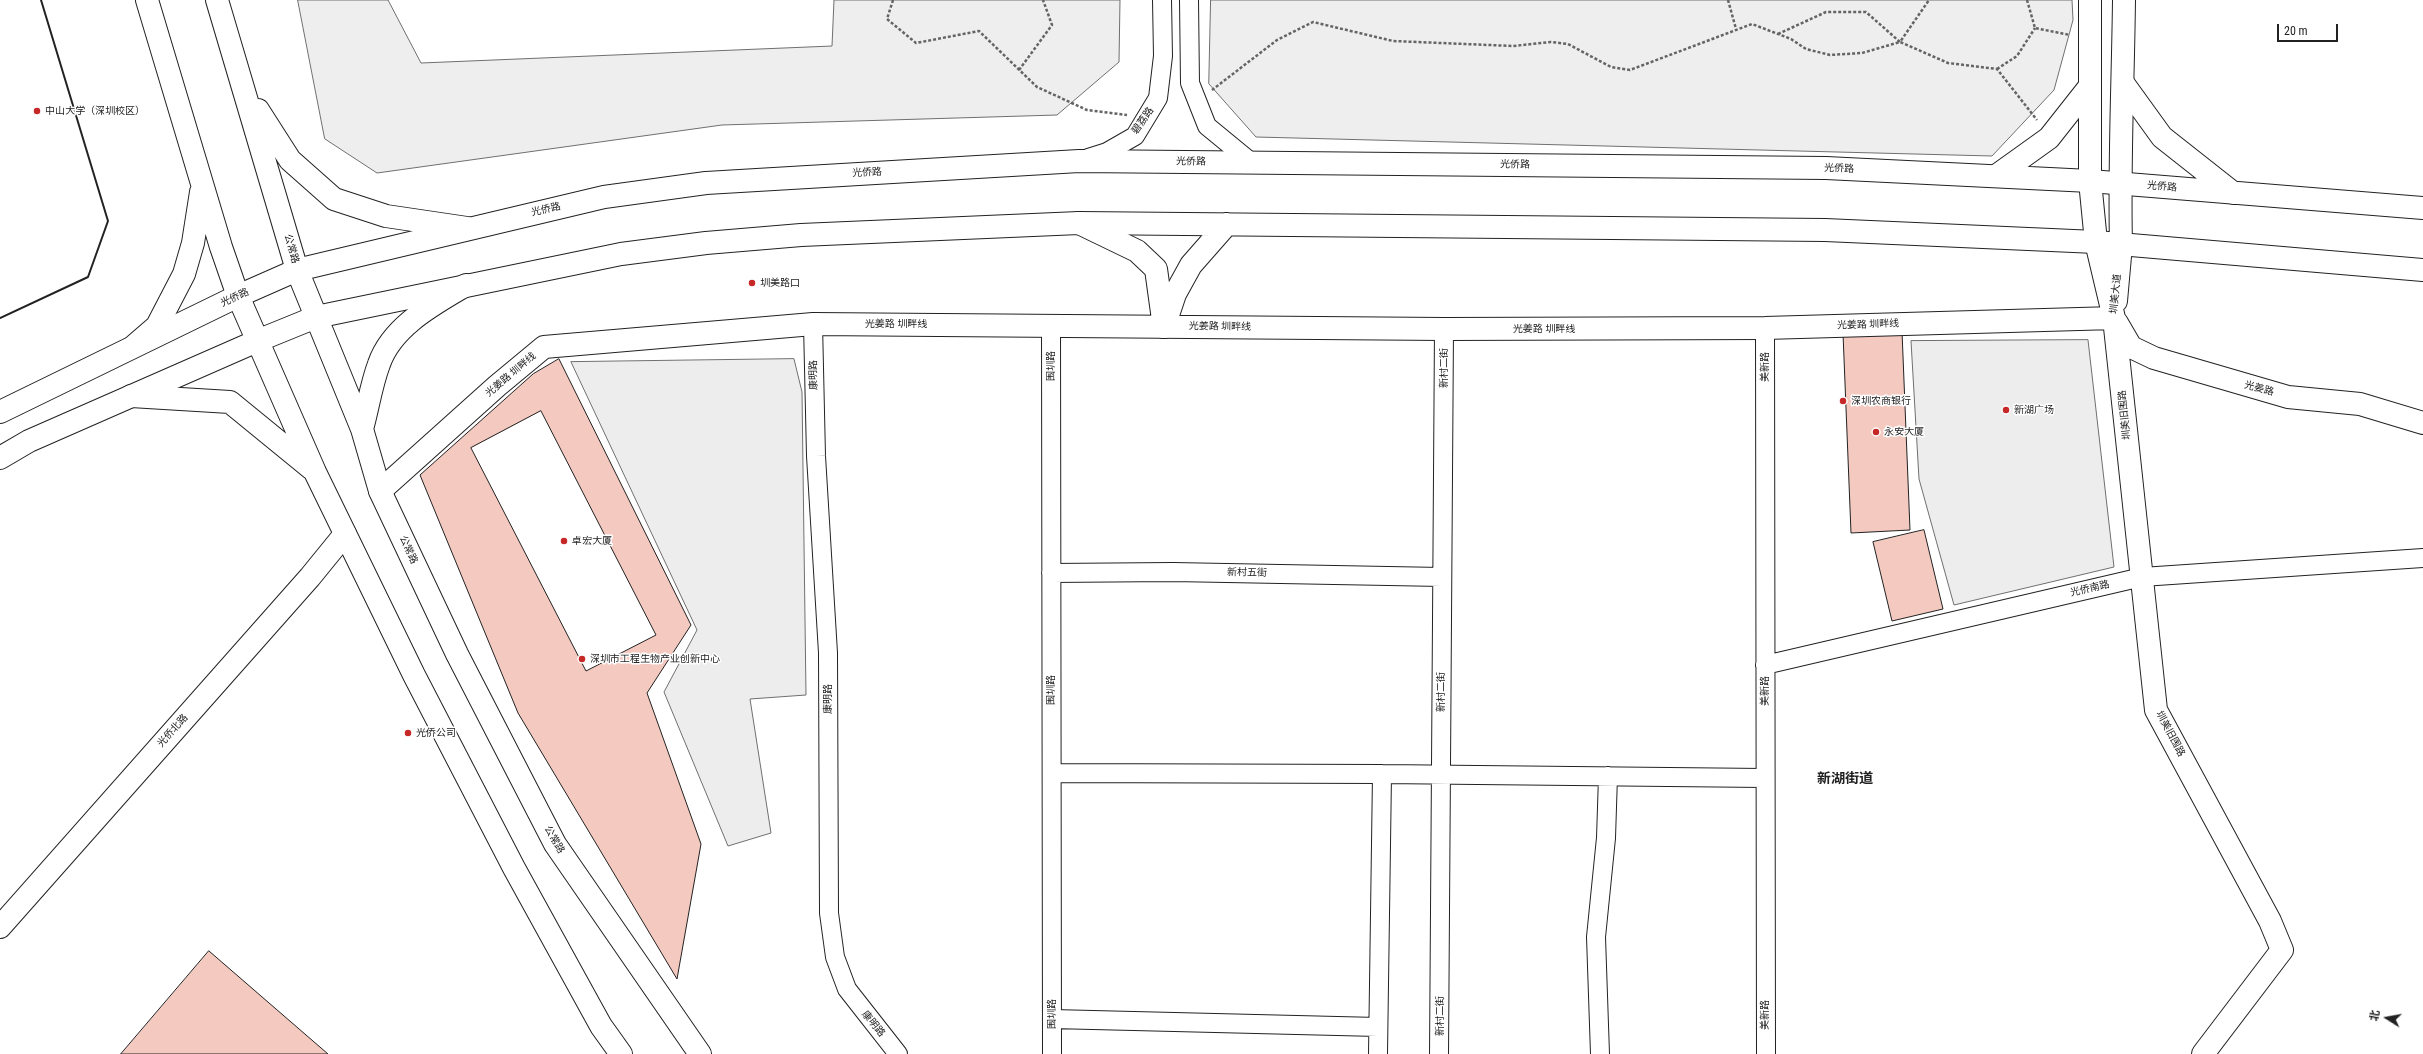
<!DOCTYPE html>
<html>
<head>
<meta charset="utf-8">
<style>
  body { margin:0 }
  #map { position:relative; width:2423px; height:1054px; overflow:hidden; background:#fff; font-family:"Roboto Condensed","Noto Sans SC",sans-serif }
  canvas { display:block }
  .north { position:absolute; left:2367px; top:998px; width:40px; height:40px; -webkit-text-stroke:3px #fff; paint-order:stroke; rotate:281deg; font-size:11px; font-weight:700; line-height:16px; text-align:center; color:#222 }
  .north::after { content:''; display:block; margin:auto; width:14px; height:18px; background:#222; clip-path:polygon(50% 0,100% 100%,50% 72%,0 100%) }
  .scale { position:absolute; left:2277px; top:24px; width:61px; height:18px; box-sizing:border-box; border:2px solid #222; border-top:0; padding-left:5px; font-size:12px; line-height:14px; white-space:nowrap; color:#222; -webkit-text-stroke:3px #fff; paint-order:stroke }
</style>
</head>
<body>
<div id="map">
<canvas width="2423" height="1054"></canvas>
<div class="north">北</div>
<div class="scale">20 m</div>
</div>
<script>
const ctx = document.querySelector('canvas').getContext('2d');
ctx.lineJoin = 'round';
function paint(path, color) { ctx.fillStyle = color; ctx.fill(path, 'evenodd'); }
function strokePath(path, color, width, dash) { ctx.strokeStyle = color; ctx.lineWidth = width; ctx.lineCap = dash ? 'butt' : 'round'; ctx.setLineDash(dash || []); ctx.stroke(path); }
function label(font, color, halo, rows, align = 'center') {
  ctx.font = font + ' "Roboto Condensed","Noto Sans SC",sans-serif'; ctx.lineWidth = 3; ctx.setLineDash([]); ctx.textBaseline = 'middle'; ctx.strokeStyle = halo; ctx.fillStyle = color; for (const [text, x, y, turn = 0] of rows) {
    ctx.save(); ctx.translate(x, y); ctx.rotate((+turn || 0) * Math.PI / 180); ctx.textAlign = isNaN(turn) ? turn : align; if (halo) ctx.strokeText(text, 0, 0); ctx.fillText(text, 0, 0); ctx.restore();
  }
}
const green = new Path2D(`
  M298 0H388L421 63 832 46 834 0H1120L1119 62 1057 115 722 125 377 173 325 139Z
  M1211 0H2072L2073 20 2054 90 1992 156 1256 137 1209 84Z`);
paint(green, '#eee');
strokePath(green, '#6f6f6f', 1);
const parking = new Path2D(`
  M2088 340 2114 567 1954 605 1919 479 1911 341Z
  M794 359 802 392 806 695 750 699 771 833 728 846 664 692 697 630 571 362Z`);
paint(parking, '#ededed');
strokePath(parking, '#6f6f6f', 1);
const building = new Path2D(`
  M1902 331 1910 530 1851 533 1843 333Z
  M559 359 691 625 647 693 701 844 677 979 518 713 420 475 533 374Z
  M541 411 656 635 586 671 471 448Z
  M1924 530 1943 609 1892 621 1873 542Z
  M209 951 328 1054H121Z`);
paint(building, '#f3c9c0');
strokePath(building, '#222', 1);
const minor = new Path2D(`
  M1189 0 1190 83 1207 126 1252 163
  M1088 158 1107 152 1135 136 1158 98 1163 56 1162 0
  M813 324 816 456 828 653 829 913 835 957 847 989 898 1054
  M1051 326 1052 1054
  M1765 328 1766 1054
  M1051 573 1173 572 1442 577
  M1765 665 2142 577 2423 558
  M1052 773 1382 774 1764 778
  M1052 1019 1378 1027
  M1378 1054 1382 774
  M1439 1054 1444 329
  M1600 1054 1596 937 1606 838 1608 776`);
const tertiary = new Path2D(`
  M1079 223 1137 251 1156 269 1164 327
  M2096 242 2114 318 2156 710 2270 921 2282 950 2203 1054
  M2116 301 2121 245
  M2117 323 2131 347 2154 358 2288 397 2360 404 2423 423
  M0 412 238 296
  M0 458 29 441 257 341
  M380 491 497 386 544 347 813 324 1444 329 1765 328 2114 318
  M0 927 310 577 345 534`);
const secondary = new Path2D(`
  M2090 0V181L2096 242
  M2121 245C2119 163 2123 82 2124 0`);
const primary = new Path2D(`
  M2123 83 2162 137 2233 193
  M1996 176 2049 138 2090 86
  M238 296 297 270 604 197 706 183 1079 161 1826 168 2090 181 2423 208
  M1164 327 1175 294 1191 265 1227 224
  M257 341 316 317 621 254 706 243 801 235 1079 223 1825 230 2096 242 2423 270`);
const trunk = new Path2D(`
  M147 0 221 247 238 296 315 472 414 675 514 868 601 1026 621 1054
  M217 0 297 270 362 429 380 491 457 654 555 844 700 1054
  M258 110 290 160 334 199 386 216 467 228
  M135 345 157 326 184 274 193 243 201 192
  M131 396 230 402 312 469
  M362 429C368 408 371 385 379 364 392 326 434 304 466 285`);
strokePath(minor, '#222', 20);
strokePath(tertiary, '#222', 24);
strokePath(secondary, '#222', 24);
strokePath(primary, '#222', 24);
strokePath(trunk, '#222', 24);
strokePath(new Path2D(`
  M893 0 887 19 916 43 979 31 1037 87 1087 110 1127 115
  M1728 0 1736 29
  M2027 0 2035 28 2070 35
  M1778 34 1826 12H1866L1900 42 1929 0
  M1997 69 2017 56 2035 28
  M1019 70 1052 25 1043 0
  M1212 90 1277 40 1313 22 1393 41 1513 46 1551 42 1568 44 1611 67 1630 70 1752 24 1791 39 1806 49 1830 55 1862 53 1900 42 1948 63 1997 69 2037 120`), '#646464', 2.5, [3, 2]);
strokePath(minor, '#fff', 18);
strokePath(tertiary, '#fff', 22);
strokePath(secondary, '#fff', 22);
strokePath(primary, '#fff', 22);
strokePath(trunk, '#fff', 22);
strokePath(new Path2D(`
  M0 318 88 277 108 221 41 0`), '#222', 2);
for (const [x, y, r, color] of [
  [37,111,4,"#c62828"],
  [752,283,4,"#c62828"],
  [1843,401,4,"#c62828"],
  [2006,410,4,"#c62828"],
  [1876,432,4,"#c62828"],
  [564,541,4,"#c62828"],
  [582,659,4,"#c62828"],
  [408,733,4,"#c62828"]
]) { const dot = new Path2D(); dot.arc(x, y, r, 0, 2 * Math.PI); ctx.fillStyle = color; ctx.fill(dot); strokePath(dot, '#fff', 1.5); }
label('10px', '#222', '#fff', [
  ["中山大学（深圳校区）",45,111],
  ["圳美路口",760,283],
  ["深圳农商银行",1851,401],
  ["新湖广场",2014,410],
  ["永安大厦",1884,432],
  ["卓宏大厦",572,541],
  ["深圳市工程生物产业创新中心",590,659],
  ["光侨公司",416,733]
], 'left');
label('10px', '#222', '#fff', [
  ["碧荔路",1143,121,-55],
  ["光侨路",1191,162,1],
  ["光侨路",1515,165,1],
  ["光侨路",1839,169,2],
  ["光侨路",867,173,-3],
  ["光侨路",2162,187,5],
  ["光侨路",546,210,-13],
  ["公常路",291,249,74],
  ["圳美大道",2116,294,-84],
  ["光侨路",235,298,-25],
  ["光姜路 圳畔线",896,324],
  ["光姜路 圳畔线",1868,325,-2],
  ["光姜路 圳畔线",1220,327,1],
  ["光姜路 圳畔线",1544,329],
  ["围圳路",1051,366,-90],
  ["美新路",1765,367,-90],
  ["新村二街",1444,368,-90],
  ["光姜路 圳畔线",511,375,-40],
  ["康明路",814,375,-91],
  ["光姜路",2259,389,15],
  ["圳美旧围路",2125,415,-96],
  ["公常路",408,550,65],
  ["新村五街",1247,573,1],
  ["光侨南路",2090,589,-13],
  ["围圳路",1051,690,-90],
  ["美新路",1765,691,-90],
  ["新村二街",1441,692,-90],
  ["康明路",828,699,-90],
  ["光侨北路",173,731,-48],
  ["圳美旧围路",2170,734,62],
  ["公常路",554,840,60],
  ["围圳路",1052,1014,-90],
  ["美新路",1765,1015,-90],
  ["新村二街",1440,1016,-90],
  ["康明路",873,1024,51]
]);
label('bold 14px', '#222', '#fff', [
  ["新湖街道",1845,779]
]);
</script>
</body>
</html>
